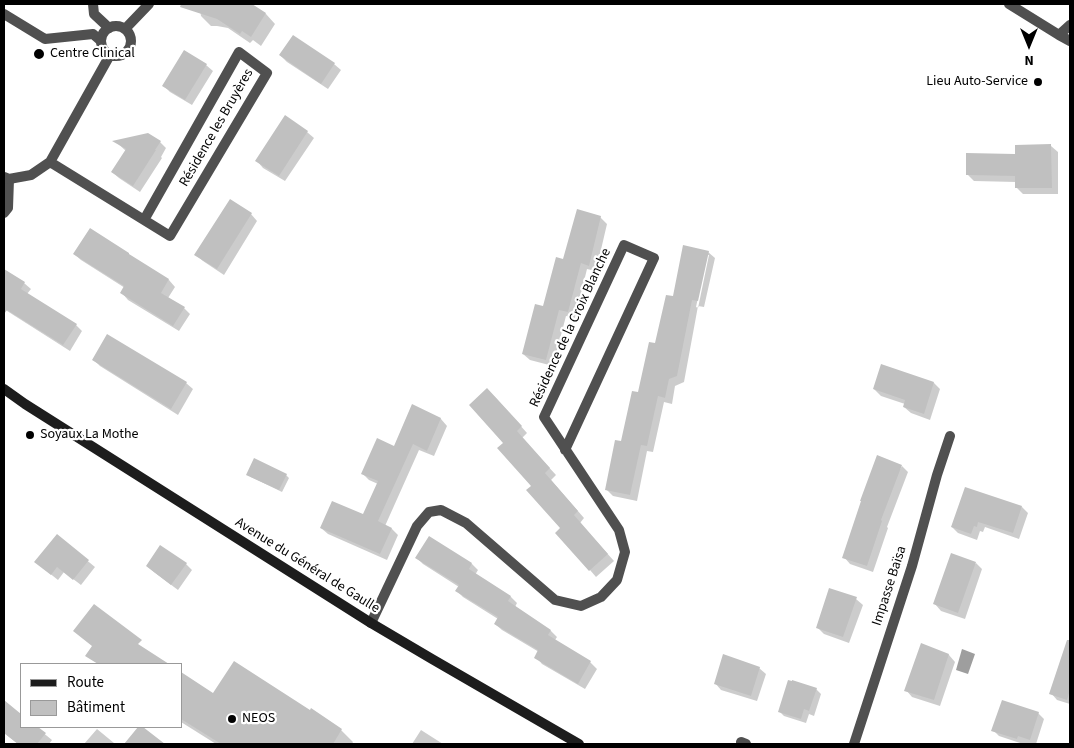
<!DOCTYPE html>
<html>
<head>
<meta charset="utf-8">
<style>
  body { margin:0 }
  #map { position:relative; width:1074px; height:748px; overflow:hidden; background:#fff; font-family:"Source Sans 3",sans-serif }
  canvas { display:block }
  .frame { position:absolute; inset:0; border:5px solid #000; pointer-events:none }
  .legend { position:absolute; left:20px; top:663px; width:162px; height:65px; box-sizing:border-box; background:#fff; border:1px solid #999; margin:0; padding:6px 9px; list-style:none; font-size:15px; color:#000 }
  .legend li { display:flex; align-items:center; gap:10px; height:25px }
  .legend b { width:25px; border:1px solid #999 }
  .north { position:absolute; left:1004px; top:20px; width:50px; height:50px; -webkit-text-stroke:4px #fff; paint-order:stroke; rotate:180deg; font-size:14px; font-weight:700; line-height:20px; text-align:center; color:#000 }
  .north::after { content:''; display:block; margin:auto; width:18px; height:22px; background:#000; clip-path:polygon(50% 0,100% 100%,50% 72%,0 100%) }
</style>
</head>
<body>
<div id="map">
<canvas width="1074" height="748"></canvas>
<div class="frame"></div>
<ul class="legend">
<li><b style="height:6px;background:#1d1d1d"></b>Route</li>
<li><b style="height:14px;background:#c0c0c0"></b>Bâtiment</li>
</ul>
<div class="north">N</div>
</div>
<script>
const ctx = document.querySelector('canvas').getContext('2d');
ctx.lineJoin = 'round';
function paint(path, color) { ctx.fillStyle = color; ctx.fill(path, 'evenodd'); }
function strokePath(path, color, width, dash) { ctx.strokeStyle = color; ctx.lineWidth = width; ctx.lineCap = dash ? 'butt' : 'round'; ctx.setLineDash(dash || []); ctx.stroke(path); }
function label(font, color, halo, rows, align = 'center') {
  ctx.font = font + ' "Source Sans 3",sans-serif'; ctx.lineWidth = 4.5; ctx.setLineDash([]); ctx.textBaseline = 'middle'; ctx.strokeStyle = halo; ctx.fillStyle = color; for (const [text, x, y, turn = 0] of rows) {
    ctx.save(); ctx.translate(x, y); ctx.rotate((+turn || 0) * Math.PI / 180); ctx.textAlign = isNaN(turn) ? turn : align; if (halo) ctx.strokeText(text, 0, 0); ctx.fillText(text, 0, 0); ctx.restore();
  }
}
paint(new Path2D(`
  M962 649 975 654 968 674 956 670Z`), '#9e9e9e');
paint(new Path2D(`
  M199 4H250L266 14 275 24 261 46 253 40 250 43 228 28 217 26H211L201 16Z
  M280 55 334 64 341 70 328 89 287 62Z
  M206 65 213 71 192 105 170 92 163 85Z
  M307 132 314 138 285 181 263 168 257 161Z
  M115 141 160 142 166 148 161 157 162 158 140 192 119 178 112 172 126 151Z
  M1051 146 1058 152V194H1023L1016 187V182L974 181 968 175 1016 155Z
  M251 214 257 221 224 275 203 261 196 255Z
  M600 217 607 224 596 271 587 269 575 318 566 316 553 366 530 360 523 354 564 260Z
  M708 252 715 258 704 307 698 306 684 382 675 386 672 404 664 402 653 452 647 451 637 501 613 496 606 489 639 394 674 298ZM707 255H709L698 308 696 307Z
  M74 254 132 258 169 280 175 287 168 298 184 308 190 314 179 331 128 300 122 293 125 288 81 260Z
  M4 270 24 283 31 289 27 294 76 325 82 331 70 351 4 309Z
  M94 360 186 383 193 389 178 415 100 366Z
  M934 383 940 389 930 420 911 413 904 407 905 404 881 396 874 389Z
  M494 396 527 433 522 438 556 475 551 480 584 518 580 523 614 561 596 577 590 570 504 443Z
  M413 406 441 419 447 426 434 456 419 450 385 526 392 529 398 535 387 560 328 534 321 528 364 516 378 484 369 480 362 473 394 448Z
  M902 466 908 472 887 527 888 528 873 572 850 564 844 557Z
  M248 474 286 475 289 478 282 492 251 477Z
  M1022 507 1028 513 1019 539 985 527 983 532 980 531 977 540 958 533 952 527Z
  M57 536 95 567 81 585 64 572 58 580 43 568Z
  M417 558 472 564 478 570 475 575 511 597 517 603 515 607 551 631 557 637 555 640 590 662 597 669 585 689 542 664 536 657 539 652 502 630 495 624 498 619 463 597 457 591 459 587 423 564Z
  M976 563 982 569 965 619 941 611 935 604Z
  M186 564 192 570 178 590 154 572 147 566Z
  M856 599 863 605 849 643 824 634 817 627Z
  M921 645 949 655 955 662 940 706 912 697 906 690Z
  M1061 662 1070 666V704L1057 700 1051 693Z
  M759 668 766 674 757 701 721 690 715 683Z
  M181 674 214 695 341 730 353 742 352 744H216L181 722Z
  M816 689 821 694 814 716 809 714 806 723 784 716 779 711Z
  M7 705 21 716V727H36L52 740 49 744H18L4 733V709Z
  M1038 713 1044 719 1036 744H1023L999 736 993 730Z
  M97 729 114 743 116 744H84Z
  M421 730 443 744H412Z`), '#0003');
paint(new Path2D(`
  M181 4H252L266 13 251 37 242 31 240 34 217 19 180 7Z
  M293 35 335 63 321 84 279 55Z
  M184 50 207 64 185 100 162 86Z
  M285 115 308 131 279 176 255 161Z
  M148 133 161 141 155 150H156L133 186 111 172 126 149 112 141Z
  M1051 144 1052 188H1015V176L966 175V153L1015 154V145Z
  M230 199 252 213 217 269 194 255Z
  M577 209 601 216 589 266 581 263 568 312 559 310 546 360 522 354 535 304 543 306 556 257 563 259Z
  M90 228 129 253V254L169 279 161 293 185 307 173 326 120 293 124 286 73 254Z
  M683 245 709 251 698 301 692 300 677 376 669 379 665 398 658 396 647 446 641 445 630 495 605 490 615 440 621 441 632 391 638 392 649 342 655 343 666 295 673 296Z
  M4 269 25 282 21 289 77 324 63 345 7 310 4 314Z
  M107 334 187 382 171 409 92 360Z
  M881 364 934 382 924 414 903 407 905 400 873 389Z
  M487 388 522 426 517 431 550 468 545 473 578 511 574 515 608 554 589 571 555 533 560 528 526 490 531 486 497 448 503 443 469 405Z
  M412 404 441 418 427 451 413 444 378 521 392 528 380 554 320 528 332 501 363 514 378 481 361 474 377 438 394 446Z
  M877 455 902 465 881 520 882 521 867 566 842 558 861 501H860Z
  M254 458 287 474 279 490 246 475Z
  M965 487 1022 506 1013 533 978 522 977 527 974 526 971 534 951 527Z
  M57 534 89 560 73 580 57 567 51 575 34 562Z
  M429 536 472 563 469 569 511 596 508 601 551 630 548 635 591 661 578 684 534 658 538 650 494 624 498 617 455 591 459 585 415 558Z
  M160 545 187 563 171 585 146 566Z
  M951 553 976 562 958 613 933 604Z
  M829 588 857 597 843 637 816 628Z
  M94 604 142 640 138 644 169 664H98L85 656 92 646 73 631Z
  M1067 640H1070V690L1067 700 1049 694Z
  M921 643 949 654 934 700 904 691Z
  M723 654 760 667 751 696 714 684Z
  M234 661 310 710 311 708 342 729 333 744H221L181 719V672L213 693Z
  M788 680 792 681V680L817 688 809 711 804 709 801 719 778 712Z
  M4 700 21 714V727H38L46 733 37 744H18L4 733Z
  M1002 700 1039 712 1030 740 1018 736 1017 739 991 731Z
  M138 727H143L165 744H124Z`), '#c0c0c0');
strokePath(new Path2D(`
  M93 4 94 14 109 28
  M4 14 45 39 93 34 101 41
  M4 213 8 208 9 179
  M741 742 746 744`), '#505050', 10);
strokePath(new Path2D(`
  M1009 4 1059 35 1070 41
  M101 41a15 15 0 1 1 30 0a15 15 0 1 1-30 0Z
  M125 29 149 4
  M1059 35 1070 25
  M50 162 170 236 267 73 239 52 144 220
  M4 177 9 179 31 175 50 162 110 55
  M371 623 417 526 429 512 441 510 466 523 555 600 581 606 601 597 617 580 625 552 619 530 544 417 624 245 654 258 565 450
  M854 744 912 566 937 475 950 436`), '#505050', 10);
strokePath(new Path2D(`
  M4 389 25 404 371 623 432 659 579 744`), '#1d1d1d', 10);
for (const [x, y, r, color] of [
  [39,54,6,"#000"],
  [1038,82,5,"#000"],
  [30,435,5,"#000"],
  [232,719,5,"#000"]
]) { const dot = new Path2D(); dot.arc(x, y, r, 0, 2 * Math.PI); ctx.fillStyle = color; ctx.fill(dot); strokePath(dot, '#fff', 2); }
label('14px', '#000', '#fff', [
  ["Centre Clinical",50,54],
  ["Lieu Auto-Service",1028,82,"right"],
  ["Soyaux La Mothe",40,435],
  ["NEOS",242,719]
], 'left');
label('14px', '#000', '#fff', [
  ["Résidence les Bruyères",217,128,-60],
  ["Résidence de la Croix Blanche",571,328,-65],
  ["Avenue du Général de Gaulle",307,566,32],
  ["Impasse Baïsa",890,586,-72]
]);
</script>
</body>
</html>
